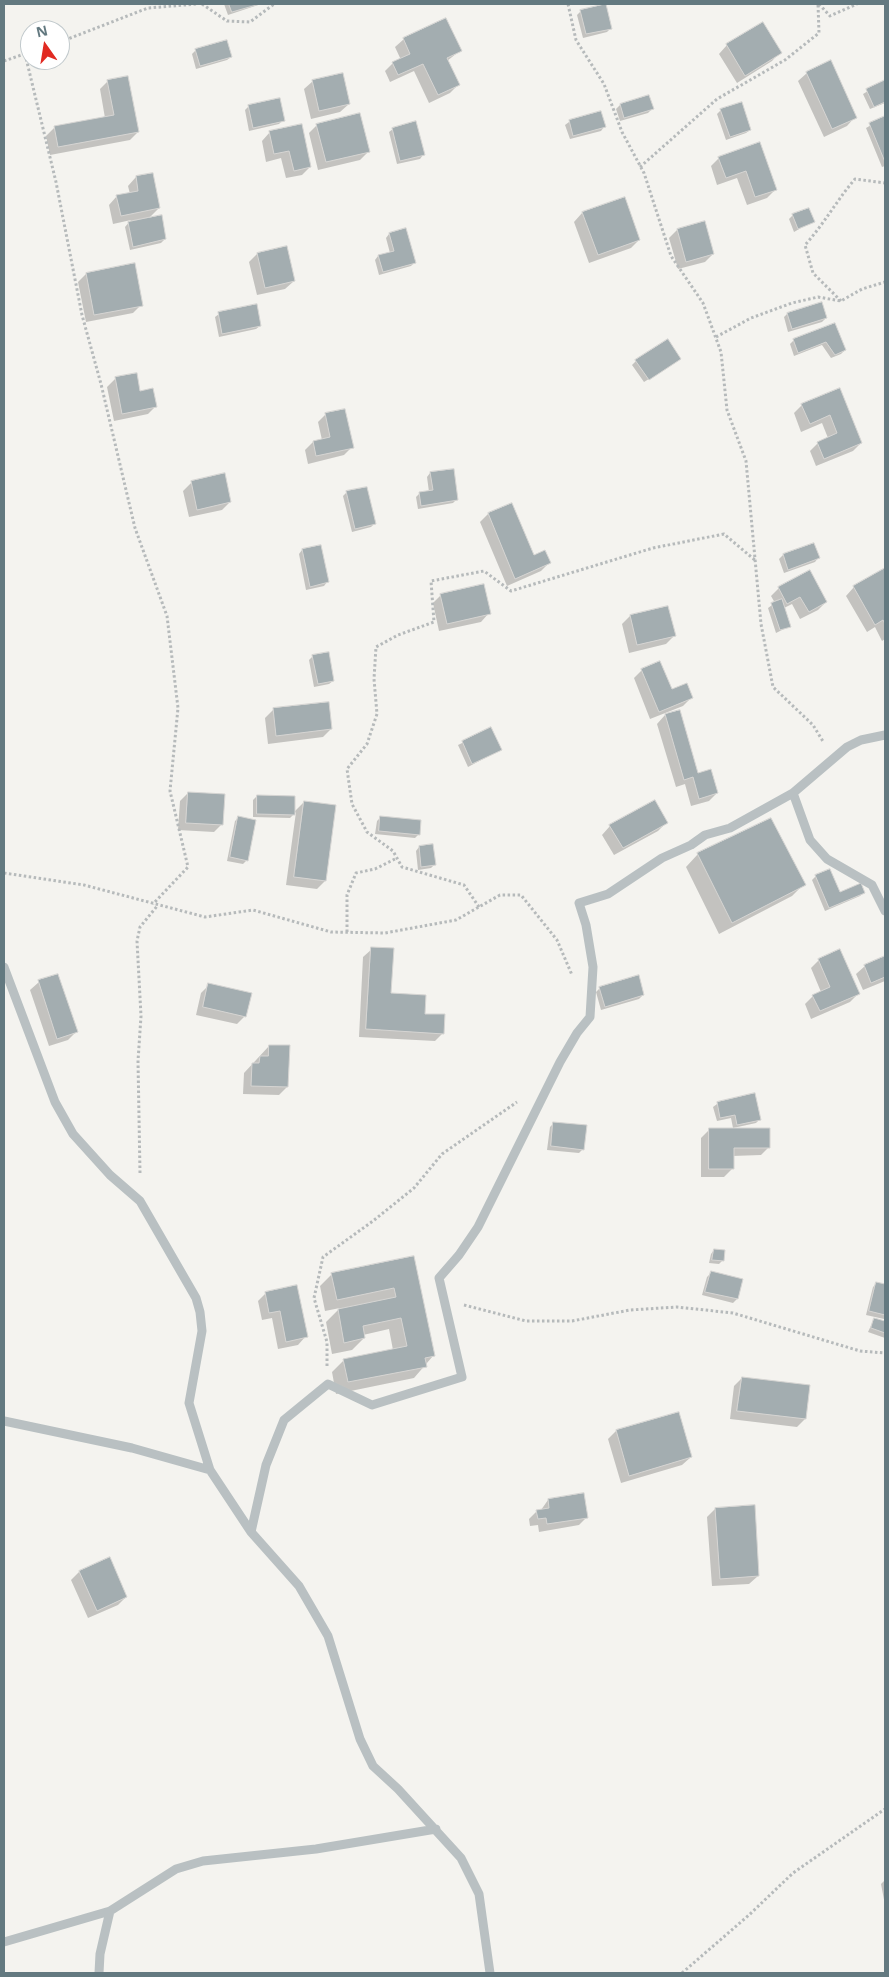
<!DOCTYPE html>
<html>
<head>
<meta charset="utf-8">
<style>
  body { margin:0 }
  #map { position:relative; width:889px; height:1977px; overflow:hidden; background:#f4f3ef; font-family:"Noto Sans",sans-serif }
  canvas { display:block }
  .frame { position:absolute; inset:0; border:5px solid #637980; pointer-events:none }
  .north { position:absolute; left:20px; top:20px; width:50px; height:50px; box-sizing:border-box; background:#fff; border:1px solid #c1c9cc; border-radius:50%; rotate:347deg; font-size:14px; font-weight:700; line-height:20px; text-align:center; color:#637980 }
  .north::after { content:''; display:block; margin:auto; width:18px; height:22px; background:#e12a22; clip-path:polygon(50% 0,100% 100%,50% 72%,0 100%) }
</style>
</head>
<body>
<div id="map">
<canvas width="889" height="1977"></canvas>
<div class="frame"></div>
<div class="north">N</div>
</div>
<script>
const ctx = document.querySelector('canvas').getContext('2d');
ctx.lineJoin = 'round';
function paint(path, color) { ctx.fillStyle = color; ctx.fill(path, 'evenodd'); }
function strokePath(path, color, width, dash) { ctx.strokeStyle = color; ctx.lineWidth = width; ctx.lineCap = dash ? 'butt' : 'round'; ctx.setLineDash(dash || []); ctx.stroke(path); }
paint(new Path2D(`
  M224 4H261L228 15Z
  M581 11 611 28 607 32 583 38 577 15Z
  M446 19 461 50 447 61 458 85 450 93 429 103 414 71 390 82 385 71 393 63 401 60 395 47 404 39Z
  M762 24 780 52 772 61 737 83 719 54 727 45Z
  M196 50 231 57 227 60 196 69 192 54Z
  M807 73 855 117 847 126 824 137 798 81Z
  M108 81 138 132 130 140 50 155 46 136 55 127 105 118 100 89Z
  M313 81 349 104 340 112 311 119 304 89Z
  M885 81V103L870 109 863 94Z
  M620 105 652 109 648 113 620 121 616 109Z
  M249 106 283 120 279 124 249 131 245 110Z
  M721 110 750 130 746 133 726 140 717 114Z
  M600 113 604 127 601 131 570 139 565 125 569 122Z
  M885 117V166L882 167 866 128Z
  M317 125 369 151 360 160 318 170 309 133Z
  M393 129 423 155 420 159 397 164 389 132Z
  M270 132 310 167 302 175 286 178 281 158 266 162 262 141Z
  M759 144 775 190 767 198 747 205 737 178 717 185 711 166 719 158Z
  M136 177 159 208 148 219 165 239 161 243 130 250 125 227 131 220 113 224 109 205 117 196 130 194 128 186Z
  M624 198 639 240 631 248 589 263 574 222 582 213Z
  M793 215 813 221 794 232 789 219Z
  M677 230 713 254 705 262 678 269 669 238Z
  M389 234 415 262 411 266 379 275 375 260 378 256 390 253 386 238Z
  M257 254 294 281 285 289 257 295 249 262Z
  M86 274 141 305 133 313 86 322 78 282Z
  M219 314 260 326 256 329 219 337 215 317Z
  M787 314 826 318 822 322 788 332 784 317Z
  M834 324 845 350 841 354 831 358 822 345 794 356 790 344 794 340Z
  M636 361 676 362 644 382 632 365Z
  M116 378 139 392 156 406 148 414 114 421 107 387Z
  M839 390 861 443 853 451 816 466 810 451 818 443 828 438 822 423 801 432 794 413 802 405Z
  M326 414 352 447 344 455 308 464 305 450 313 442 322 440 318 422Z
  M430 473 457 499 453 503 418 509 416 497 420 493 429 492 427 477Z
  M192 482 230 502 222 510 189 517 183 491Z
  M347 492 374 524 371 527 352 532 343 496Z
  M511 504 533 557 549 563 541 571 507 586 480 522 488 514Z
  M814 544 818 558 815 562 784 573 779 559 783 555Z
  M302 550 327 582 324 586 306 590 299 554Z
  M885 570V639L882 641 875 627 867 632 846 596 854 587Z
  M779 588 826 602 818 610 800 619 792 604 784 608 790 626 776 633 768 608 775 603 771 596Z
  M441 595 489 613 481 622 439 631 433 603Z
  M630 616 674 636 666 644 629 653 622 624Z
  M313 656 333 681 329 684 314 687 309 660Z
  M642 670 671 691 691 698 683 706 650 719 634 678Z
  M328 703 331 729 323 737 268 744 265 718 273 710Z
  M665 715 698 774 717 793 709 801 691 806 685 784 676 787 657 724Z
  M491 729 500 750 468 767 458 745Z
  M188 793 222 824 214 832 178 830 180 801Z
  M257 796 293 813 304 802 325 881 317 889 286 885 296 812 290 818 253 817V800Z
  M381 817 419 834 415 838 375 834 377 821Z
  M238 818 247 860 243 864 227 861 235 821Z
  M770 820 804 884 792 896 719 934 686 867 698 854Z
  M666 823 658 831 614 855 602 835 610 826Z
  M419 847 434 865 431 868 418 870 416 851Z
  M816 876 839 893H863L860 896 825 911 812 880Z
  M372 949 390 994 424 1015 443 1033 435 1041 359 1037 363 957Z
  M885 958V981L863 990 856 974 865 966Z
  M819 960 858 994 850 1002 811 1019 805 1004 813 996 821 992 811 968Z
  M39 982 76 1032 68 1040 49 1046 30 990Z
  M209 985 245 1016 237 1024 196 1015 201 993Z
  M600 988 643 995 639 999 601 1010 596 992Z
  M269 1046 287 1087 279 1095 243 1094 244 1073Z
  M754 1095 760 1119 756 1123 733 1128 731 1118 717 1121 713 1107 717 1104Z
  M554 1123 583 1149 579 1153 547 1150 550 1127Z
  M709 1130 769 1147 761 1155 732 1156V1169L724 1177H701V1138Z
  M714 1250 723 1260 719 1264 709 1263 711 1254Z
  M413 1258 433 1356 414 1378 336 1394 332 1372 344 1360 393 1350 389 1329 363 1335 364 1338 352 1350 332 1354 326 1322 340 1308 325 1311 320 1286 332 1274Z
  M711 1273 741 1280 737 1299 733 1303 702 1295 707 1277Z
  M877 1283 885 1285 884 1319 866 1315 873 1287Z
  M266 1293 306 1336 298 1345 278 1349 272 1318 262 1320 258 1301Z
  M874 1319 885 1323V1338L868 1332Z
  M742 1378 805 1419 797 1427 730 1419 734 1386Z
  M616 1431 691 1457 682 1465 621 1483 608 1439Z
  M548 1500 587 1517 579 1525 539 1532 538 1525 530 1526 529 1519 537 1511 541 1510Z
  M715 1509 758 1576 749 1584 712 1586 707 1517Z
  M79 1572 126 1597 118 1605 88 1618 71 1580Z
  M885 1880V1905L881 1884Z`), '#0003');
const building = new Path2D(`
  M229 4H260L232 12Z
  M606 4 612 29 586 34 580 10Z
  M446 18 462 51 447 58 460 85 438 95 423 64 398 75 392 62 410 54 403 38Z
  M763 22 782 53 745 76 726 44Z
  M227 40 232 57 200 66 195 49Z
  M831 60 857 118 832 129 806 72Z
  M343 73 350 104 319 111 312 80Z
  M128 76 139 132 58 147 54 126 114 115 107 80Z
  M885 80V102L874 107 866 89Z
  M649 95 654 109 624 118 620 104Z
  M280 98 285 121 253 128 248 105Z
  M742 102 751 130 730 137 720 109Z
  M601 111 606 127 573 136 569 120Z
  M360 113 370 152 326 162 316 124Z
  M885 116V162L869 123Z
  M416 121 425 155 400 161 392 128Z
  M302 124 311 167 294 171 289 151 274 154 269 131Z
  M760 142 777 190 755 197 746 171 726 178 718 157Z
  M153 173 160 208 121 216 116 195 138 191 136 176Z
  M625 197 640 240 598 255 582 212Z
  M809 208 815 222 798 229 792 214Z
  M162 215 166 239 133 247 128 222Z
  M705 221 714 254 686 262 677 229Z
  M406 228 416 263 383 272 378 255 394 251 389 233Z
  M287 246 295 281 265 288 257 253Z
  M135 263 143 306 94 315 86 273Z
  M822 302 827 318 792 329 787 313Z
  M257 304 261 326 222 334 218 312Z
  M835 323 846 350 835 355 826 342 798 353 793 339Z
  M668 339 681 359 649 380 635 360Z
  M137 373 140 391 153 388 157 407 122 414 115 377Z
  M840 388 862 443 824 459 817 442 837 433 830 415 810 424 801 404Z
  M345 409 354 448 316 456 313 441 330 437 325 413Z
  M454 469 458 500 421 506 419 492 433 490 430 472Z
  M225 473 231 502 197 510 191 481Z
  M367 487 376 524 355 529 346 491Z
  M512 503 534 555 545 550 551 563 515 579 488 513Z
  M814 543 820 558 788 570 783 554Z
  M321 545 329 582 310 587 302 549Z
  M885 568V624L883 620 875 625 853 586Z
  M810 570 827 602 809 612 800 597 787 604 778 587Z
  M484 584 491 614 447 624 440 594Z
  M782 599 791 627 780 630 771 603Z
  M668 606 676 636 637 645 630 615Z
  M329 652 334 681 318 684 312 655Z
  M660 661 672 689 687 683 693 698 659 712 641 669Z
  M329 702 332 729 276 736 273 708Z
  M680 710 698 773 711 769 718 793 699 799 693 777 684 780 665 714Z
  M491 727 502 750 472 764 462 741Z
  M188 792 225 794 223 825 186 823Z
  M257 795 295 796V815L257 814Z
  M655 800 668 823 623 848 609 825Z
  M304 801 336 805 326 881 294 877Z
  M238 816 256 820 248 861 230 857Z
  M380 816 421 820 420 835 379 831Z
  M771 818 806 885 732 923 697 853Z
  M433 844 436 865 421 867 419 846Z
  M830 869 840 892 861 883 865 893 829 908 815 875Z
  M371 947 394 948 391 993 426 995 425 1014H445L444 1034 366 1029Z
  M840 949 860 994 820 1011 812 995 830 987 818 959Z
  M885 956V977L871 983 864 965Z
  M58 974 78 1032 57 1039 38 980Z
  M639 975 644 995 605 1007 599 987Z
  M208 983 252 993 246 1017 203 1007Z
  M269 1045H290L288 1087 251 1086 252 1063H259L260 1056H268Z
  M755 1093 761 1120 737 1125 735 1115 720 1118 717 1102Z
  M553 1122 587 1125 584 1150 551 1146Z
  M709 1128H770V1148H734V1169H709Z
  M714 1249 725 1250 724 1261 712 1260Z
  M414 1256 435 1356 425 1358 427 1367 348 1382 343 1359 407 1346 401 1318 363 1326 365 1338 344 1343 338 1309 396 1297 394 1288 337 1300 331 1273Z
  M711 1271 743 1279 738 1299 705 1292Z
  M876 1282 885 1284V1315L869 1311Z
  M297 1285 308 1337 286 1342 280 1311 269 1313 265 1292Z
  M874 1318 885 1321V1333L871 1328Z
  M742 1377 810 1385 806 1419 737 1411Z
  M679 1412 692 1457 629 1476 616 1430Z
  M584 1493 588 1518 547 1524 546 1518 538 1519 536 1510 549 1508 548 1499Z
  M755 1505 759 1576 720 1579 715 1508Z
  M110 1557 127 1597 97 1611 79 1571Z`);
paint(building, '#a3adb0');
strokePath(building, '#d5d4d2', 1);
strokePath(new Path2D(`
  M202 4 227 21 250 22 274 4
  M568 4 576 40 604 84 622 132 644 173 671 256 703 303 721 352 727 410 746 461 761 624 773 687 813 725 824 743
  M819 4 830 16 857 4
  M60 42 148 8 197 4
  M25 54 56 182 82 315 101 384 135 528 167 616 178 708 170 791 188 867 153 904
  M4 61 30 52
  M640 167 717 99 785 60 819 33 818 4
  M841 301 813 273 805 245C824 224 837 200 855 179L885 183
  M716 337 751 318 792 303 818 297 841 301 862 289 885 282
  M4 873 84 885 205 917 253 910 331 932 385 933 456 920 500 895H521L557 940 572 975
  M479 907 464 885 402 867 393 851 367 832 352 804 347 769 367 744 377 714 374 679 376 647 398 635 434 622 431 581 484 571 511 591 653 548 724 534 756 561
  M347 932V895L356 873 375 869 397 858
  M140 1173 138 1061 141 1016 137 941 140 927 158 905
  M464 1305 526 1321H572L630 1310 677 1307 733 1313 860 1351 885 1353
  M327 1366V1342L314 1298 323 1257 373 1221 414 1188 442 1154 517 1102
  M682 1973 749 1915 793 1873 885 1809`), '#b6babb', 3, [2.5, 2.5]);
strokePath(new Path2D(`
  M793 793 810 840 827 859 872 885 885 911
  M4 967 55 1102 73 1134 110 1175 140 1201 196 1298 200 1312 202 1331 189 1403 210 1470 251 1532 299 1586 328 1636 360 1739 373 1766 398 1789 461 1858 479 1894 490 1973
  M4 1421 132 1448 210 1470
  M251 1532 266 1465 284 1420 328 1384 372 1405 462 1377 439 1278 459 1255 478 1227 560 1062 577 1033 590 1017 593 967 586 925 579 903 608 894 662 858 691 845 705 835 730 828 793 793 847 747 861 740 885 735
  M4 1942 110 1911 176 1869 203 1861 316 1849 436 1829
  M99 1973 100 1954 110 1911`), '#b9c0c2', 9);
</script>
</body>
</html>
